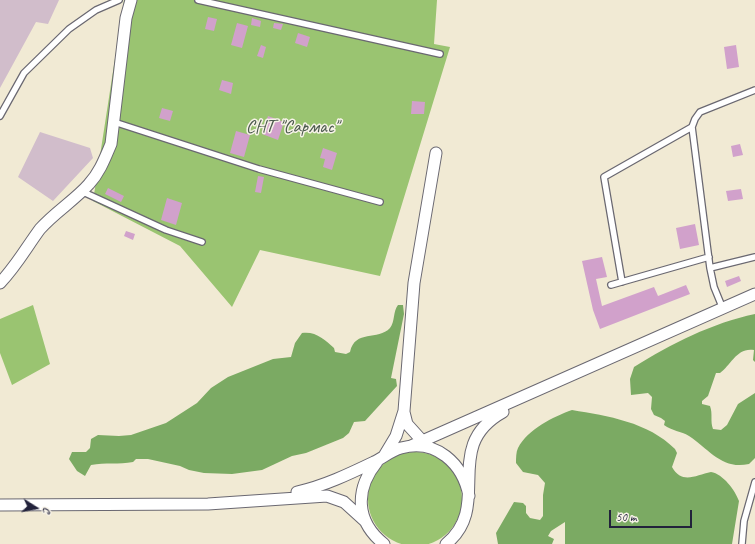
<!DOCTYPE html>
<html>
<head>
<meta charset="utf-8">
<style>
  body { margin:0 }
  #map { position:relative; width:755px; height:544px; overflow:hidden; background:#f1ead4; font-family:Caveat,sans-serif }
  canvas { display:block }
  .north { position:absolute; left:16px; top:488px; width:40px; height:40px; -webkit-text-stroke:3px #f7f3e8; paint-order:stroke; rotate:101deg; font-size:11px; font-weight:700; line-height:16px; text-align:center; color:#22223b }
  .north::after { content:''; display:block; margin:auto; width:14px; height:18px; background:#22223b; clip-path:polygon(50% 0,100% 100%,50% 72%,0 100%) }
  .scale { position:absolute; left:609px; top:510px; width:83px; height:18px; box-sizing:border-box; border:2px solid #22223b; border-top:0; padding-left:5px; font-size:12px; line-height:14px; white-space:nowrap; color:#22223b; -webkit-text-stroke:3px #f7f3e8; paint-order:stroke }
</style>
</head>
<body>
<div id="map">
<canvas width="755" height="544"></canvas>
<div class="north">С</div>
<div class="scale">50 m</div>
</div>
<script>
const ctx = document.querySelector('canvas').getContext('2d');
ctx.lineJoin = 'round';
function paint(path, color) { ctx.fillStyle = color; ctx.fill(path, 'evenodd'); }
function strokePath(path, color, width, dash) { ctx.strokeStyle = color; ctx.lineWidth = width; ctx.lineCap = dash ? 'butt' : 'round'; ctx.setLineDash(dash || []); ctx.stroke(path); }
function label(font, color, halo, rows, align = 'center') {
  ctx.font = font + ' Caveat,sans-serif'; ctx.lineWidth = 3; ctx.setLineDash([]); ctx.textBaseline = 'middle'; ctx.strokeStyle = halo; ctx.fillStyle = color; for (const [text, x, y, turn = 0] of rows) {
    ctx.save(); ctx.translate(x, y); ctx.rotate((+turn || 0) * Math.PI / 180); ctx.textAlign = isNaN(turn) ? turn : align; if (halo) ctx.strokeText(text, 0, 0); ctx.fillText(text, 0, 0); ctx.restore();
  }
}
paint(new Path2D(`
  M0 0H59L48 24 36 22 0 88Z
  M40 132 90 148 93 158 53 201 18 177Z`), '#d1bdcb');
paint(new Path2D(`
  M124 0H437L434 44 450 47 380 276 260 250 232 307 180 246 93 201Z
  M33 305 50 364 12 385 0 353V319Z
  M368 499a47 47 0 1 1 94 0a47 47 0 1 1-94 0Z`), '#9ac471');
paint(new Path2D(`
  M398 305H403L404 314 391 378 396 379 397 386 365 421 354 422 349 433 343 438 306 453 292 456 262 470 232 474 204 473 189 470 180 466 148 459H136L133 462C119 465 105 462 91 465L85 476 77 471 69 459 72 452H86L90 448 91 439 98 435 119 436 131 435 166 423 197 403 211 388 228 377 273 359 291 357 295 343 302 333C316 331 325 340 334 348L335 352 346 354 350 352C355 329 378 341 390 328 395 322 393 311 398 305Z
  M755 314V362L753 360 754 350C737 347 731 365 720 373H716L708 396 702 401V404L710 406C713 414 710 421 713 429L721 430 727 425 738 404 755 393V458L749 464C722 470 710 450 689 436 681 431 672 431 664 425L665 421 661 418 654 415 651 409 652 397 648 393 631 395 630 379 634 367C671 344 712 323 755 314Z
  M572 410C608 416 648 422 675 449L677 453 672 467C682 485 696 475 711 472 723 474 735 490 739 501L732 544H565V522L551 531 548 536 554 539 552 544H498L496 533 514 502 523 503 526 506V513L530 518 540 520 543 516V495L545 483 538 475 523 472 516 463C516 458 516 452 518 448 528 429 553 417 572 410Z`), '#7baa63');
paint(new Path2D(`
  M208 17 217 19 214 31 205 29Z
  M252 18 261 21 260 27 251 25Z
  M237 23 248 26 242 48 231 45Z
  M274 23 283 24 281 30 273 28Z
  M298 33 310 37 307 47 295 43Z
  M261 45 266 47 263 58 257 56Z
  M736 45 739 67 727 69 724 47Z
  M222 80 233 83 231 94 219 90Z
  M412 101 425 102 424 114H411Z
  M162 108 173 111 170 121 159 118Z
  M268 116 284 122 278 140 262 134Z
  M236 131 250 135 244 157 230 153Z
  M740 144 743 155 733 157 731 146Z
  M323 148 337 153 332 170 323 167 325 159 320 158Z
  M258 176 264 177 261 193 255 192Z
  M108 188 124 196 121 202 105 194Z
  M741 189 743 199 728 201 726 191Z
  M167 198 182 203 176 225 161 220Z
  M695 224 699 245 680 249 676 228Z
  M126 231 135 234 133 240 124 236Z
  M602 257 607 277 596 279 602 306 654 287 658 296 686 285 690 294 600 329 593 310 582 261Z
  M739 276 741 281 727 287 725 281Z`), '#d1a1cb');
const service = new Path2D(`
  M198 0 440 54
  M0 116 24 73 69 29 96 10 119 0
  M114 122 259 169 380 202
  M81 191 166 230 202 242
  M710 268 692 127 695 119 700 112 755 90
  M622 282 604 177 692 127
  M611 285 709 257
  M723 309 714 287 710 268 755 257
  M742 544 744 521 755 482`);
const minor = new Path2D(`
  M0 283C17 265 26 248 40 229 55 212 75 200 89 184 100 172 105 158 111 144L126 18 131 0
  M404 412 407 424 426 445
  M411 446 755 294
  M384 456 396 436 404 411 414 283 436 153
  M377 462C355 489 355 521 384 544
  M297 492C324 486 349 474 374 462 383 458 390 451 401 448 436 438 463 464 469 496
  M0 505 208 504 327 496 344 502 366 522
  M446 544C494 505 440 447 503 412`);
strokePath(service, '#6a6871', 8);
strokePath(minor, '#6a6871', 13);
strokePath(service, '#fff', 5.5);
strokePath(minor, '#fff', 11);
label('19px', '#4c5b4e', '#f7f3e8', [
  ["СНТ \"Сармас\"",292,127]
]);
</script>
</body>
</html>
